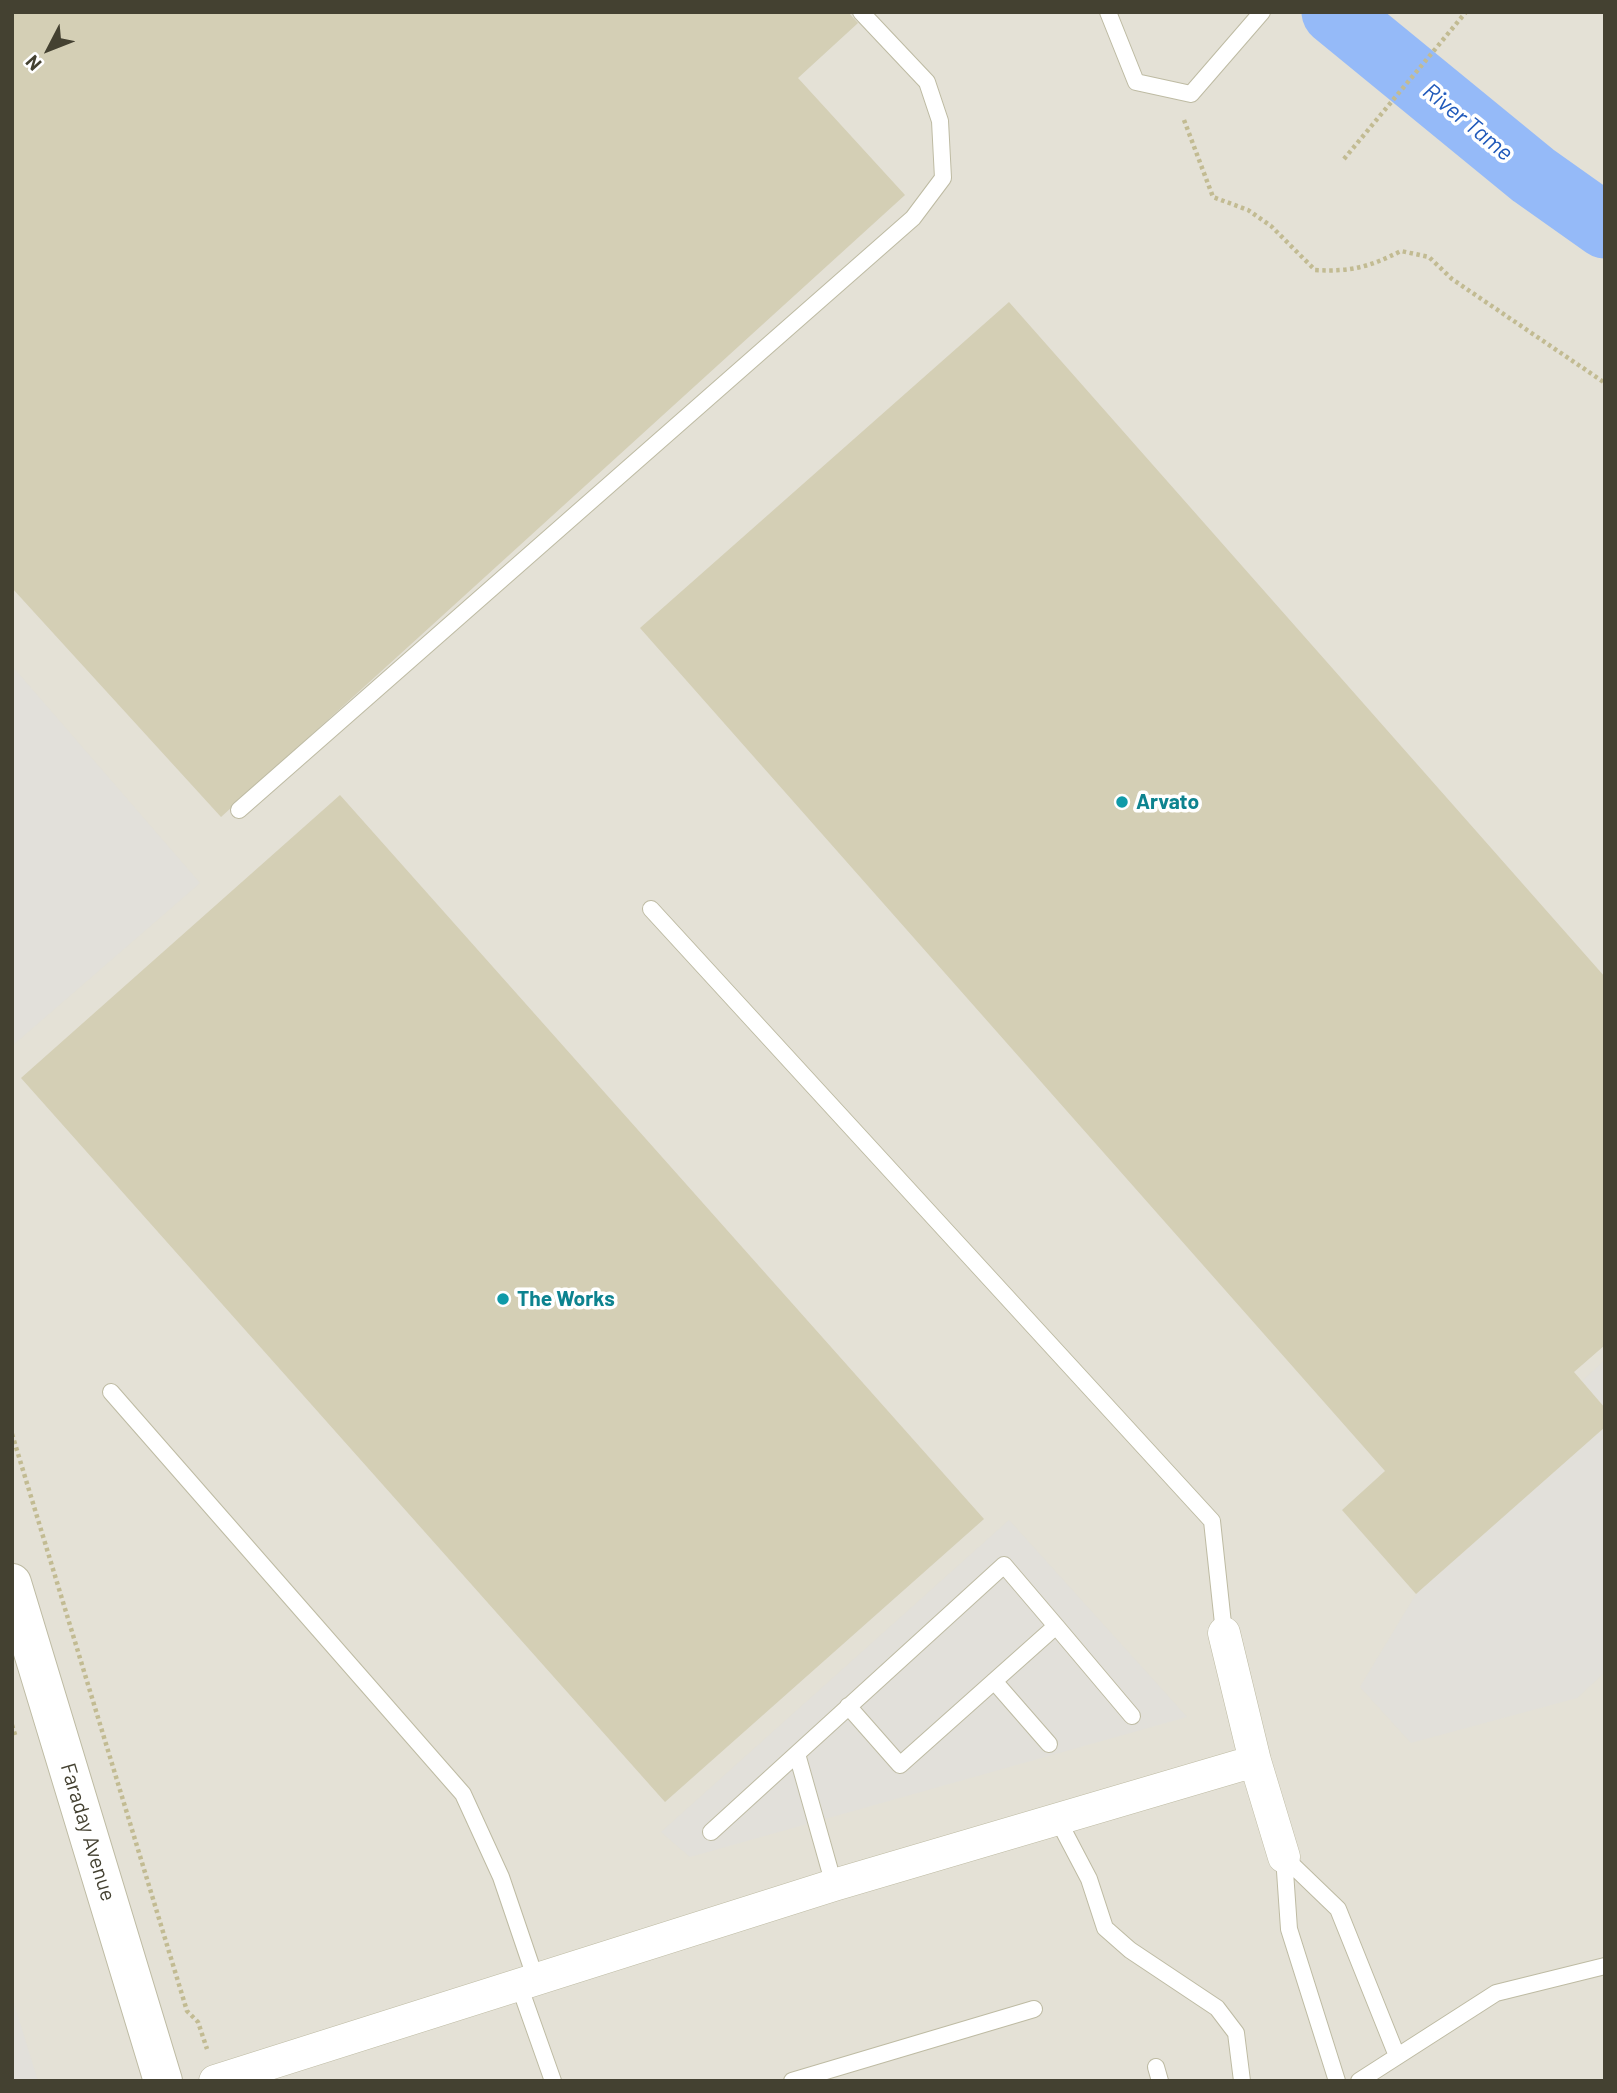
<!DOCTYPE html>
<html>
<head>
<meta charset="utf-8">
<style>
  body { margin:0 }
  #map { position:relative; width:1617px; height:2093px; overflow:hidden; background:#f3f1e1; font-family:Barlow,sans-serif }
  canvas { display:block }
  .frame { position:absolute; inset:0; border:14px solid #444131; pointer-events:none }
  .north { position:absolute; left:14px; top:14px; width:70px; height:70px; -webkit-text-stroke:5px #fff; paint-order:stroke; rotate:228deg; font-size:19px; font-weight:700; line-height:28px; text-align:center; color:#444131 }
  .north::after { content:''; display:block; margin:auto; width:24px; height:32px; background:#444131; clip-path:polygon(50% 0,100% 100%,50% 72%,0 100%) }
</style>
</head>
<body>
<div id="map">
<canvas width="1617" height="2093"></canvas>
<div class="frame"></div>
<div class="north">N</div>
</div>
<script>
const ctx = document.querySelector('canvas').getContext('2d');
ctx.lineJoin = 'round';
function paint(path, color) { ctx.fillStyle = color; ctx.fill(path, 'evenodd'); }
function strokePath(path, color, width, dash) { ctx.strokeStyle = color; ctx.lineWidth = width; ctx.lineCap = dash ? 'butt' : 'round'; ctx.setLineDash(dash || []); ctx.stroke(path); }
function label(font, color, halo, rows, align = 'center') {
  ctx.font = font + ' Barlow,sans-serif'; ctx.lineWidth = 7; ctx.setLineDash([]); ctx.textBaseline = 'middle'; ctx.strokeStyle = halo; ctx.fillStyle = color; for (const [text, x, y, turn = 0] of rows) {
    ctx.save(); ctx.translate(x, y); ctx.rotate((+turn || 0) * Math.PI / 180); ctx.textAlign = isNaN(turn) ? turn : align; if (halo) ctx.strokeText(text, 0, 0); ctx.fillText(text, 0, 0); ctx.restore();
  }
}
paint(new Path2D(`
  M12 12H1605V2081H12Z`), '#e4e1d6');
paint(new Path2D(`
  M12 666 200 883 12 1046Z
  M1605 1360V1408L1582 1381Z
  M1605 1427V1672L1577 1698 1411 1743 1360 1687 1416 1594Z
  M1009 1520 1187 1717 690 1857 661 1832Z
  M12 1997 38 2081H12Z`), '#e2e0da');
strokePath(new Path2D(`
  M1334 12 1533 175 1605 226`), '#95baf8', 65);
paint(new Path2D(`
  M12 12H848L858 23 798 78 905 195 221 817 12 588Z
  M1009 302 1605 977V1345L1574 1372 1605 1408V1427L1416 1594 1342 1510 1385 1471 640 628Z
  M340 795 984 1519 665 1802 21 1078Z`), '#d4cfb5');
const service = new Path2D(`
  M1108 12 1136 82 1191 94 1262 12
  M239 810 913 218 943 178 940 121 927 82 861 12
  M651 909 1212 1521 1224 1633
  M111 1392 463 1794 501 1877 536 1980
  M1056 1626 1132 1716
  M994 1681 1049 1744
  M797 1754 834 1885
  M1058 1820 1089 1879 1105 1928 1130 1950 1217 2008 1236 2033 1242 2081
  M711 1832 1004 1565 1056 1626 900 1765 848 1706
  M1284 1857 1338 1909 1397 2056
  M1284 1857 1289 1929 1337 2081
  M519 1985 553 2081
  M1156 2067 1160 2081
  M792 2081 1034 2009
  M1359 2081 1496 1993 1605 1966`);
const minor = new Path2D(`
  M1224 1633 1255 1761 1284 1857
  M215 2081 834 1885 1255 1761`);
const tertiary = new Path2D(`
  M12 1583 163 2081`);
strokePath(service, '#bebba3', 18);
strokePath(minor, '#bebba3', 33);
strokePath(tertiary, '#bebba3', 40);
strokePath(new Path2D(`
  M1184 120 1213 197 1248 210 1271 226 1315 270C1351 272 1369 267 1401 251L1429 257 1452 279 1605 383
  M1344 159 1466 12
  M12 1434 187 2011 198 2022 207 2049
  M12 1725 16 1738`), '#c2bb92', 4.5, [3.5, 3.5]);
strokePath(service, '#fff', 16);
strokePath(minor, '#fff', 32);
strokePath(tertiary, '#fff', 38);
for (const [x, y, r, color] of [
  [1122,802,7,"#0f9aa8"],
  [503,1299,7,"#0f9aa8"]
]) { const dot = new Path2D(); dot.arc(x, y, r, 0, 2 * Math.PI); ctx.fillStyle = color; ctx.fill(dot); strokePath(dot, '#fff', 2.5); }
label('bold 21px', '#0d838f', '#fff', [
  ["Arvato",1136,802],
  ["The Works",517,1299]
], 'left');
label('21px', '#444131', '#fff', [
  ["Faraday Avenue",88,1832,73]
]);
label('italic 23px', '#2059ba', '#fff', [
  ["River Tame",1468,122,39]
]);
</script>
</body>
</html>
